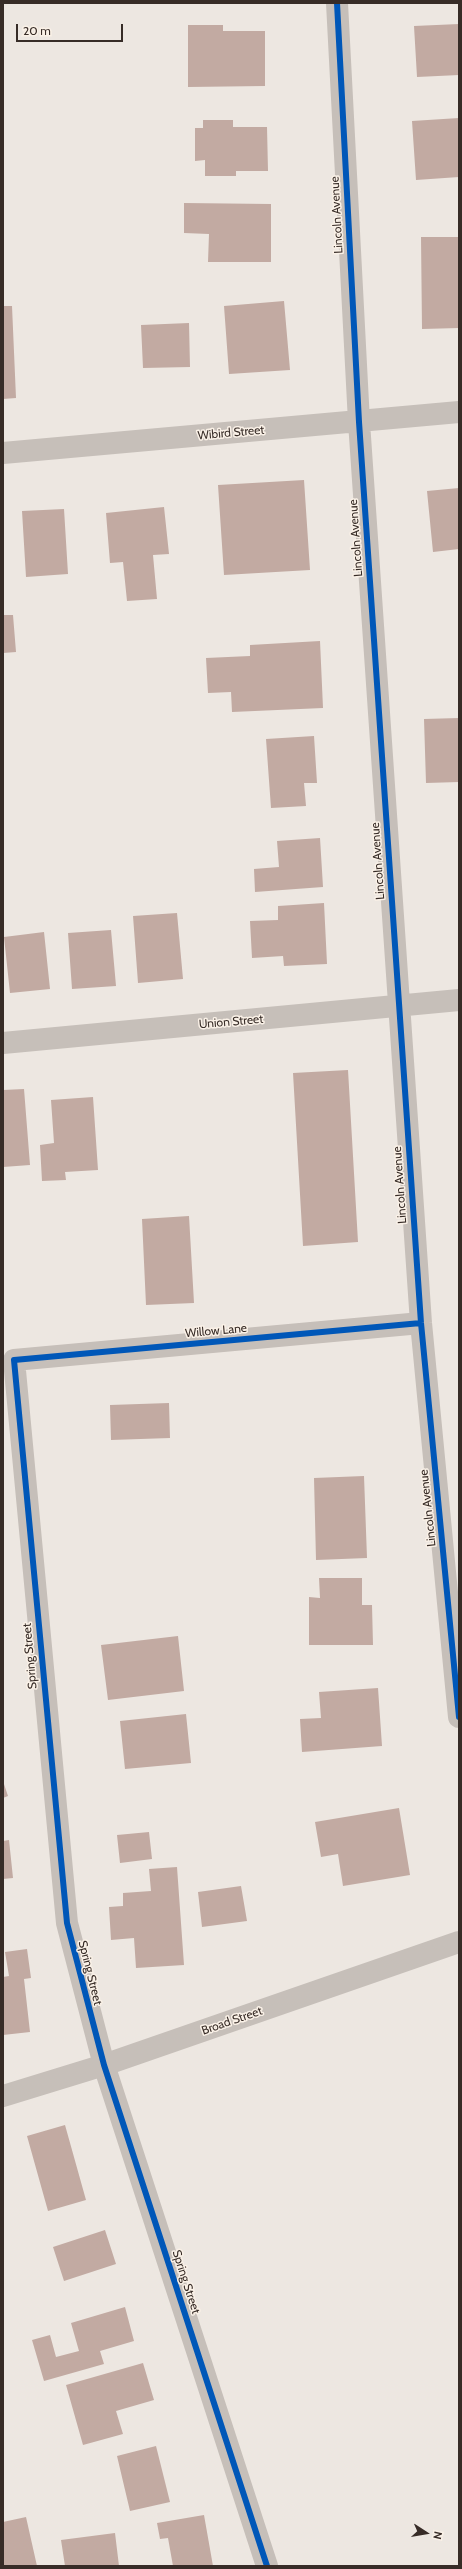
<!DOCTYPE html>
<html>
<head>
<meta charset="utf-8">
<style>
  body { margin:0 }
  #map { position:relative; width:462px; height:2569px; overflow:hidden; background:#ede7e1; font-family:Cabin,sans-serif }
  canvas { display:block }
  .frame { position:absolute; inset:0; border:4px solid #372c27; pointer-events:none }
  .north { position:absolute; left:406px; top:2513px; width:40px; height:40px; -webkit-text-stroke:3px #faf1e7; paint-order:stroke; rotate:102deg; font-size:11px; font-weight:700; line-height:16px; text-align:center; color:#372c27 }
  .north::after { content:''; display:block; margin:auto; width:14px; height:18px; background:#372c27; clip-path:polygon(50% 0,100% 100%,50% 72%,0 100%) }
  .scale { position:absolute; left:16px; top:24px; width:107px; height:18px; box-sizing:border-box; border:2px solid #372c27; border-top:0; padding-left:5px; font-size:12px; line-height:14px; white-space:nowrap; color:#372c27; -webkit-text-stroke:3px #faf1e7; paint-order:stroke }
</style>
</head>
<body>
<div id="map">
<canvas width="462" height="2569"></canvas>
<div class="frame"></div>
<div class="north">N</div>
<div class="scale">20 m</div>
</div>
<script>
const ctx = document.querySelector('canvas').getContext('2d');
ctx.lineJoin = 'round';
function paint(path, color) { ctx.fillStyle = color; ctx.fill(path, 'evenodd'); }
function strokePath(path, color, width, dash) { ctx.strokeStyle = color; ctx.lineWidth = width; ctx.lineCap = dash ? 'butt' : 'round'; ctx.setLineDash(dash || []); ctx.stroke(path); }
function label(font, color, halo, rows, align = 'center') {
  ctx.font = font + ' Cabin,sans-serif'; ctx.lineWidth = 3; ctx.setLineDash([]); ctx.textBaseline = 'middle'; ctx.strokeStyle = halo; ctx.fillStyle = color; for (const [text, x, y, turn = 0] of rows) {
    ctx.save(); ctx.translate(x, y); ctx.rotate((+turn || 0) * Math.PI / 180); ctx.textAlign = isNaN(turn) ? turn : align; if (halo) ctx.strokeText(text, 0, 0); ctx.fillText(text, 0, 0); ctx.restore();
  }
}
paint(new Path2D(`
  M459 24V75L417 77 414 26Z
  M188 25H223V31H265V86L188 87Z
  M459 118V177L416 180 412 121Z
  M203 120H233V127H267L268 171H236V176H205V160L195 161V128H203Z
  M184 203 271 204V262H208L209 234 184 233Z
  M421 237H459V328L422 329Z
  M284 301 290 370 229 374 224 306Z
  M3 306H12L16 398 3 399Z
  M189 323 190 367 143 368 141 325Z
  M304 480 310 570 224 575 218 485Z
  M459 488V549L433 552 427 491Z
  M164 507 169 554 153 555 157 599 127 601 123 562 110 563 106 513Z
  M64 509 68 574 26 577 22 511Z
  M3 615H13L16 652 3 653Z
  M320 641 323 708 232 712 231 692 208 693 206 658 250 656V645Z
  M459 718V782L426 783 424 719Z
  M314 736 317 783H304L306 806 271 808 266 739Z
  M320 838 323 887 255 892 254 869 279 867 277 841Z
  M324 903 327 964 284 966 283 956 252 958 250 921 278 920V906Z
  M177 913 183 979 138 983 133 916Z
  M111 930 116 986 72 989 68 933Z
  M44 932 50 989 10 993 4 937Z
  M348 1070 358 1242 303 1246 293 1073Z
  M24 1089 30 1165 3 1167V1090Z
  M93 1097 98 1170 65 1172 66 1180 42 1181 40 1145 54 1143 51 1100Z
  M189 1216 194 1303 146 1305 142 1219Z
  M169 1403 170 1438 111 1440 110 1405Z
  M364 1476 367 1558 316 1560 314 1478Z
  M319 1578H362V1605H372L373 1645H309V1597L320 1598Z
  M178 1636 184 1691 108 1700 101 1645Z
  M378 1688 382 1746 302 1752 300 1719 321 1718 319 1692Z
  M186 1714 191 1763 125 1769 120 1721Z
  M3 1781 8 1796 3 1798Z
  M399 1808 410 1875 343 1886 338 1854 321 1857 315 1822Z
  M149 1832 152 1859 120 1863 117 1835Z
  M9 1840 13 1878 3 1879V1841Z
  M177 1867 184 1965 136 1968 134 1938 111 1940 109 1907 123 1906V1893L151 1891 149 1869Z
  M241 1886 247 1921 202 1927 198 1892Z
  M27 1949 31 1978 24 1979 30 2032 3 2035V1977L9 1976 5 1952Z
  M65 2125 86 2200 48 2211 27 2136Z
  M105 2230 116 2264 64 2281 53 2247Z
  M125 2307 134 2341 100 2351 104 2364 44 2381 32 2340 50 2335 56 2357 79 2351 71 2323Z
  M143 2363 154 2400 116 2411 123 2434 83 2445 66 2385Z
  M156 2446 170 2502 130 2511 117 2456Z
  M204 2515 213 2566H173L168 2538 160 2539 157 2523Z
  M26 2517 37 2566H3V2522Z
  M115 2533 119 2566H65L61 2540Z`), '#c2aaa2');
strokePath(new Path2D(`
  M337 3 359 422 421 1323 459 1717
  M3 453 459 412
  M3 1043 459 1000
  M3 2096 104 2065 459 1942
  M267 2566 104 2065 67 1923 14 1360 421 1323`), '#c6bfb9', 22);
strokePath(new Path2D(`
  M337 3 359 422 421 1323 459 1717
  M267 2566 104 2065 67 1923 14 1360 421 1323`), '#0057b8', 6);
label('12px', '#372c27', '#faf1e7', [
  ["Lincoln Avenue",337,215,-93],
  ["Wibird Street",231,433,-5],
  ["Lincoln Avenue",356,538,-94],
  ["Lincoln Avenue",378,861,-94],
  ["Union Street",231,1022,-5],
  ["Lincoln Avenue",400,1185,-94],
  ["Willow Lane",216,1331,-5],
  ["Lincoln Avenue",428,1508,-96],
  ["Spring Street",30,1656,-95],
  ["Spring Street",90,1973,76],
  ["Broad Street",232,2021,-19],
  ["Spring Street",186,2282,72]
]);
</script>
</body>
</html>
